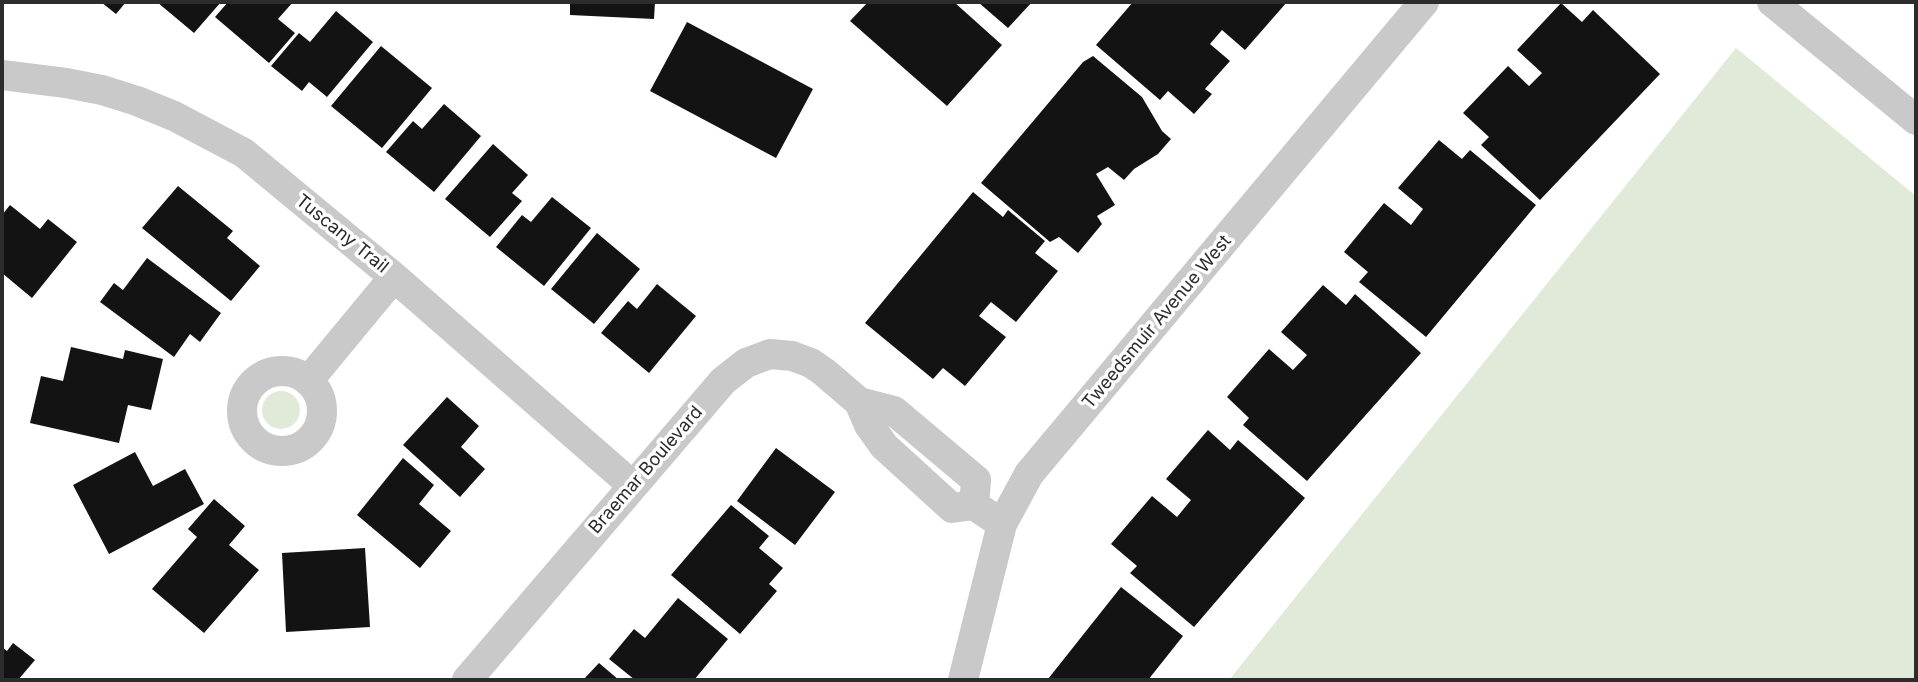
<!DOCTYPE html>
<html>
<head>
<meta charset="utf-8">
<style>
  body { margin:0 }
  #map { position:relative; width:1918px; height:682px; overflow:hidden; background:#fff; font-family:Inter,sans-serif }
  canvas { display:block }
  .frame { position:absolute; inset:0; border:4px solid #2c2c2c; pointer-events:none }
</style>
</head>
<body>
<div id="map">
<canvas width="1918" height="682"></canvas>
<div class="frame"></div>
</div>
<script>
const ctx = document.querySelector('canvas').getContext('2d');
ctx.lineJoin = 'round';
function paint(path, color) { ctx.fillStyle = color; ctx.fill(path, 'evenodd'); }
function strokePath(path, color, width, dash) { ctx.strokeStyle = color; ctx.lineWidth = width; ctx.lineCap = dash ? 'butt' : 'round'; ctx.setLineDash(dash || []); ctx.stroke(path); }
function label(font, color, halo, rows, align = 'center') {
  ctx.font = font + ' Inter,sans-serif'; ctx.lineWidth = 7; ctx.setLineDash([]); ctx.textBaseline = 'middle'; ctx.strokeStyle = halo; ctx.fillStyle = color; for (const [text, x, y, turn = 0] of rows) {
    ctx.save(); ctx.translate(x, y); ctx.rotate((+turn || 0) * Math.PI / 180); ctx.textAlign = isNaN(turn) ? turn : align; if (halo) ctx.strokeText(text, 0, 0); ctx.fillText(text, 0, 0); ctx.restore();
  }
}
paint(new Path2D(`
  M1736 48 1916 196V680H1229Z
  M262 410a19 19 0 1 1 38 0a19 19 0 1 1-38 0Z`), '#e1ead9');
paint(new Path2D(`
  M101 2H126L116 14Z
  M157 2H221L194 33Z
  M228 2H293L278 19 295 33 269 63 215 17Z
  M570 2H655L654 19 570 15Z
  M868 2H954L1002 45 947 106 850 21Z
  M978 2H1032L1008 28Z
  M1133 2H1287L1245 50 1222 30 1210 44 1230 61 1205 89 1212 94 1194 114 1168 91 1160 100 1096 45Z
  M1561 3 1582 22 1593 10 1660 74 1540 200 1481 145 1489 137 1463 113 1508 66 1529 86 1542 73 1517 50Z
  M336 11 373 42 327 97 309 82 302 91 271 66 299 33 310 42Z
  M687 22 813 89 776 158 650 91Z
  M381 46 432 88 382 148 331 106Z
  M1093 56 1142 97 1162 131 1171 139 1158 154 1134 169 1124 180 1108 167 1096 174 1115 205 1097 216 1102 224 1078 253 1059 237 1050 242 981 183 1083 62Z
  M444 104 481 136 434 192 386 152 413 121 422 129Z
  M1439 140 1462 159 1470 150 1536 205 1426 337 1359 282 1368 272 1344 252 1384 203 1411 225 1423 209 1398 188Z
  M493 144 528 175 512 193 522 201 490 237 445 199Z
  M178 186 233 231 227 238 260 266 231 301 142 228Z
  M973 192 1003 217 1008 210 1045 241 1035 253 1058 271 1016 322 991 302 979 316 1006 337 965 386 943 368 933 379 865 323Z
  M552 197 591 228 544 286 496 247 522 215 531 222Z
  M10 205 40 229 48 219 77 242 32 298 2 273V215Z
  M597 233 640 269 594 324 551 289Z
  M147 258 221 313 200 342 190 334 174 357 100 302 114 283 123 290Z
  M657 284 696 316 649 373 601 333 628 301 637 309Z
  M1323 285 1346 305 1355 294 1421 353 1307 481 1243 425 1249 418 1227 397 1269 349 1293 370 1307 355 1281 332Z
  M71 347 123 359 125 350 163 359 151 410 128 405 119 443 30 423 41 376 63 381Z
  M447 397 479 426 461 447 485 469 460 497 403 445Z
  M1208 430 1230 450 1238 440 1305 498 1194 627 1130 573 1137 566 1111 544 1152 496 1177 517 1191 500 1166 479Z
  M776 448 835 492 795 545 737 501Z
  M135 452 153 486 185 469 204 504 109 554 73 485Z
  M403 458 434 485 419 504 451 531 420 568 357 515Z
  M214 499 245 526 229 545 259 570 204 633 152 589 197 537 188 529Z
  M731 505 769 536 759 548 783 568 769 584 777 591 740 634 671 575Z
  M365 548 370 627 286 632 282 553Z
  M1121 587 1183 636 1148 680H1050L1048 679Z
  M678 598 728 639 694 680H635L609 659 634 629 645 638Z
  M13 643 35 660 18 680H2V647L7 651Z
  M599 663 619 680H583Z`), '#131313');
strokePath(new Path2D(`
  M1772 2 1916 120
  M2 75 66 83 102 90 137 101 174 116 244 153 394 277 632 485
  M242 411a40 40 0 1 1 80 0a40 40 0 1 1-80 0Z
  M308 381 394 277
  M859 402 894 411 976 480 974 505
  M467 680 723 381 746 363 770 354 792 356 811 363 824 372 859 402 869 425 884 446 952 508 974 505 1002 524
  M963 680 1002 524 1029 474 1424 2`), '#c9c9c9', 30);
label('18px', '#2c2c2c', '#fff', [
  ["Tuscany Trail",342,234,39],
  ["Tweedsmuir Avenue West",1157,322,-50],
  ["Braemar Boulevard",646,470,-49]
]);
</script>
</body>
</html>
